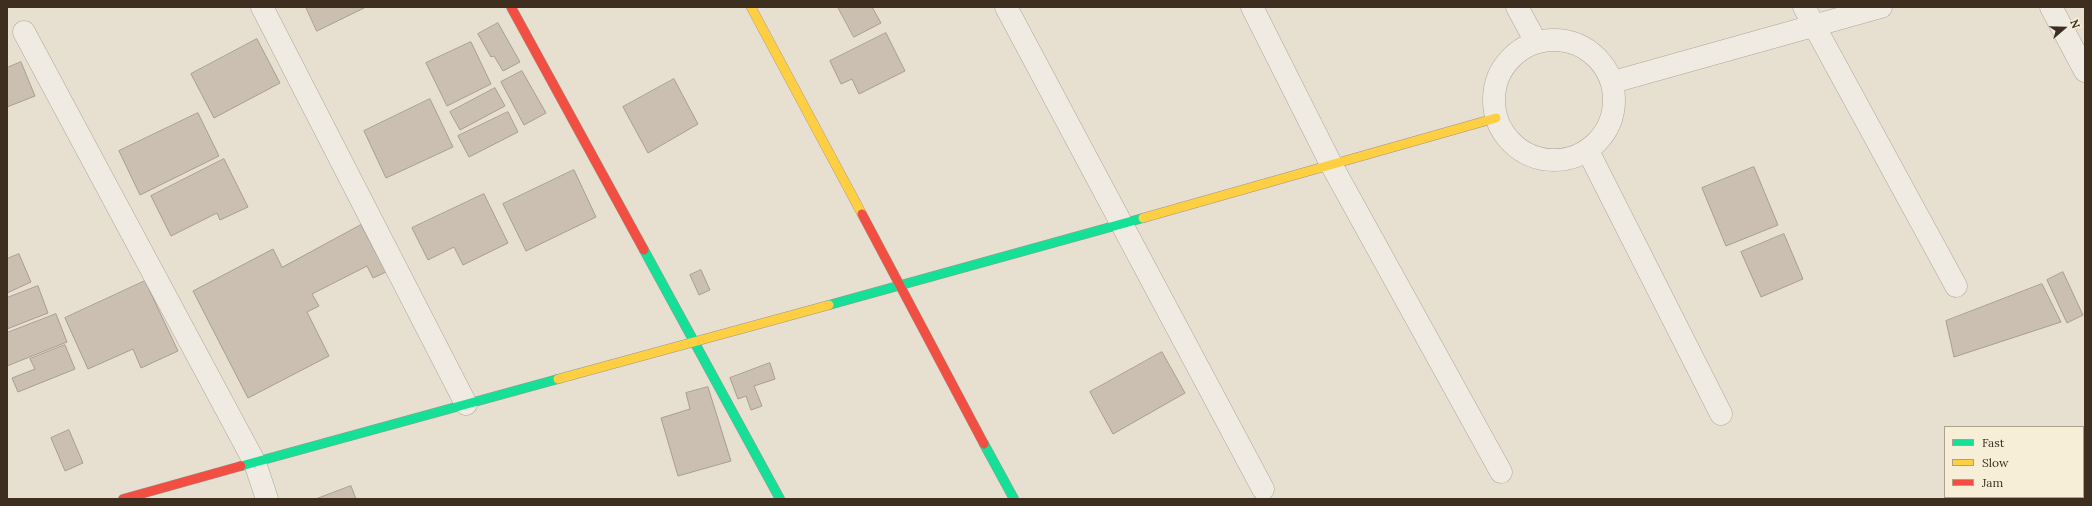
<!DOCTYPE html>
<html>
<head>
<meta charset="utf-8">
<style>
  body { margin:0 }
  #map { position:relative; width:2092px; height:506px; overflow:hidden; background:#e7e0d1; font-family:Lora,serif }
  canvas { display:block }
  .frame { position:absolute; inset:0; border:8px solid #3d2e20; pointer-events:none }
  .legend { position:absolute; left:1944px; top:426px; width:140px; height:72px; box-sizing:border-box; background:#f7eed8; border:1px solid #ada18e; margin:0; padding:5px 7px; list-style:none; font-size:12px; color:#3d2e20 }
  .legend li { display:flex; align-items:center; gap:8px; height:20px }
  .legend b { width:20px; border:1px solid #ada18e }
  .north { position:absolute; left:2044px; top:8px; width:40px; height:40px; -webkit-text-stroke:3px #f7eed8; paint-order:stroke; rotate:70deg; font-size:11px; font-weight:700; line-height:16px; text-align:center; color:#3d2e20 }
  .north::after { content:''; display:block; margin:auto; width:14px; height:18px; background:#3d2e20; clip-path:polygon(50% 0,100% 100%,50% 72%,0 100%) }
</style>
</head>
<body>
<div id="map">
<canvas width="2092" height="506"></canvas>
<div class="frame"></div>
<ul class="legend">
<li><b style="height:5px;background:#16e098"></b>Fast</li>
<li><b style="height:5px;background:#ffcf43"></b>Slow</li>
<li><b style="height:5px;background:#f24e42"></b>Jam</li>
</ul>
<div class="north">N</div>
</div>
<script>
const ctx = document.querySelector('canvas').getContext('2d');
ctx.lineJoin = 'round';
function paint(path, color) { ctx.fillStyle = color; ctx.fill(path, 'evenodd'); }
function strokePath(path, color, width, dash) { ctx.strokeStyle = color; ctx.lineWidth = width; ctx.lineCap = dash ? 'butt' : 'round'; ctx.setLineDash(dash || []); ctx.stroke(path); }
const building = new Path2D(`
  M306 7H366L317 31Z
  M838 7H872L881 23 854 37Z
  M498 23 520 62 503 71 494 56 491 57 478 34Z
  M886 33 905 71 859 94 852 79 841 84 830 61Z
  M257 39 280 83 214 118 191 74Z
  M471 42 491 84 447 106 426 63Z
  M21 62 35 96 7 107V68Z
  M522 71 546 113 524 125 501 82Z
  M674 79 698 124 648 153 623 107Z
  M495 88 505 106 460 130 450 112Z
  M430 99 453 147 386 178 364 131Z
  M508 112 518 132 469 157 458 136Z
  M198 113 219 156 140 195 119 151Z
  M224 159 248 207 220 220 217 213 171 236 151 196Z
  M1754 167 1778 225 1726 246 1702 188Z
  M574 170 596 217 526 251 503 204Z
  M484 194 508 243 463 265 454 247 428 260 412 228Z
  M361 225 386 272 373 278 367 266 312 294 319 306 307 312 329 356 248 398 193 291 273 249 282 267Z
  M1784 234 1803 279 1761 297 1741 252Z
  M19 254 31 282 7 293V259Z
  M701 270 710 290 699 295 690 275Z
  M2063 272 2083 315 2067 323 2047 280Z
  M145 281 178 351 141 368 133 349 88 369 65 318Z
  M2042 284 2061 322 1954 357 1946 321Z
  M38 286 48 313 7 329V298Z
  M56 314 67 342 7 366V333Z
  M65 345 75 369 18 392 12 378 35 369 30 359Z
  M1162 352 1185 393 1113 434 1090 392Z
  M770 363 775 379 754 386 762 406 751 410 746 396 738 399 730 378Z
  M708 387 731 461 678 476 661 418 690 409 686 393Z
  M69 430 83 463 65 471 51 438Z
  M351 486 356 499H316Z`);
paint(building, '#cbbfb2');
strokePath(building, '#a89c90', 1);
const street = new Path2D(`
  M262 7 466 404
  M1006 7 1263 489
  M1252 7 1332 166 1501 472
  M1517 7 1536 42
  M1804 7 1956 286
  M2051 7 2085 71
  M24 32 255 463 267 499
  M1494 100a60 60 0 1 1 120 0a60 60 0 1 1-120 0Z
  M1613 82 1881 7
  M1588 151 1721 414`);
const fast = new Path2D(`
  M644 250 780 499
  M829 305 1143 218
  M984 444 1014 499
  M241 466 558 379`);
const slow = new Path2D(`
  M751 7 862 214
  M1143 218 1496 118
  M558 379 829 305`);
const jam = new Path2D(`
  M511 7 644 250
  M862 214 984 444
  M123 499 241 466`);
strokePath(street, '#ada599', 23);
strokePath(fast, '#9c958a', 10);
strokePath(slow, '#9c958a', 10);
strokePath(jam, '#9c958a', 10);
strokePath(street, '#efebe3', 22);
strokePath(fast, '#16e098', 9);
strokePath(slow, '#ffcf43', 9);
strokePath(jam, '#f24e42', 9);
</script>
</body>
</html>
